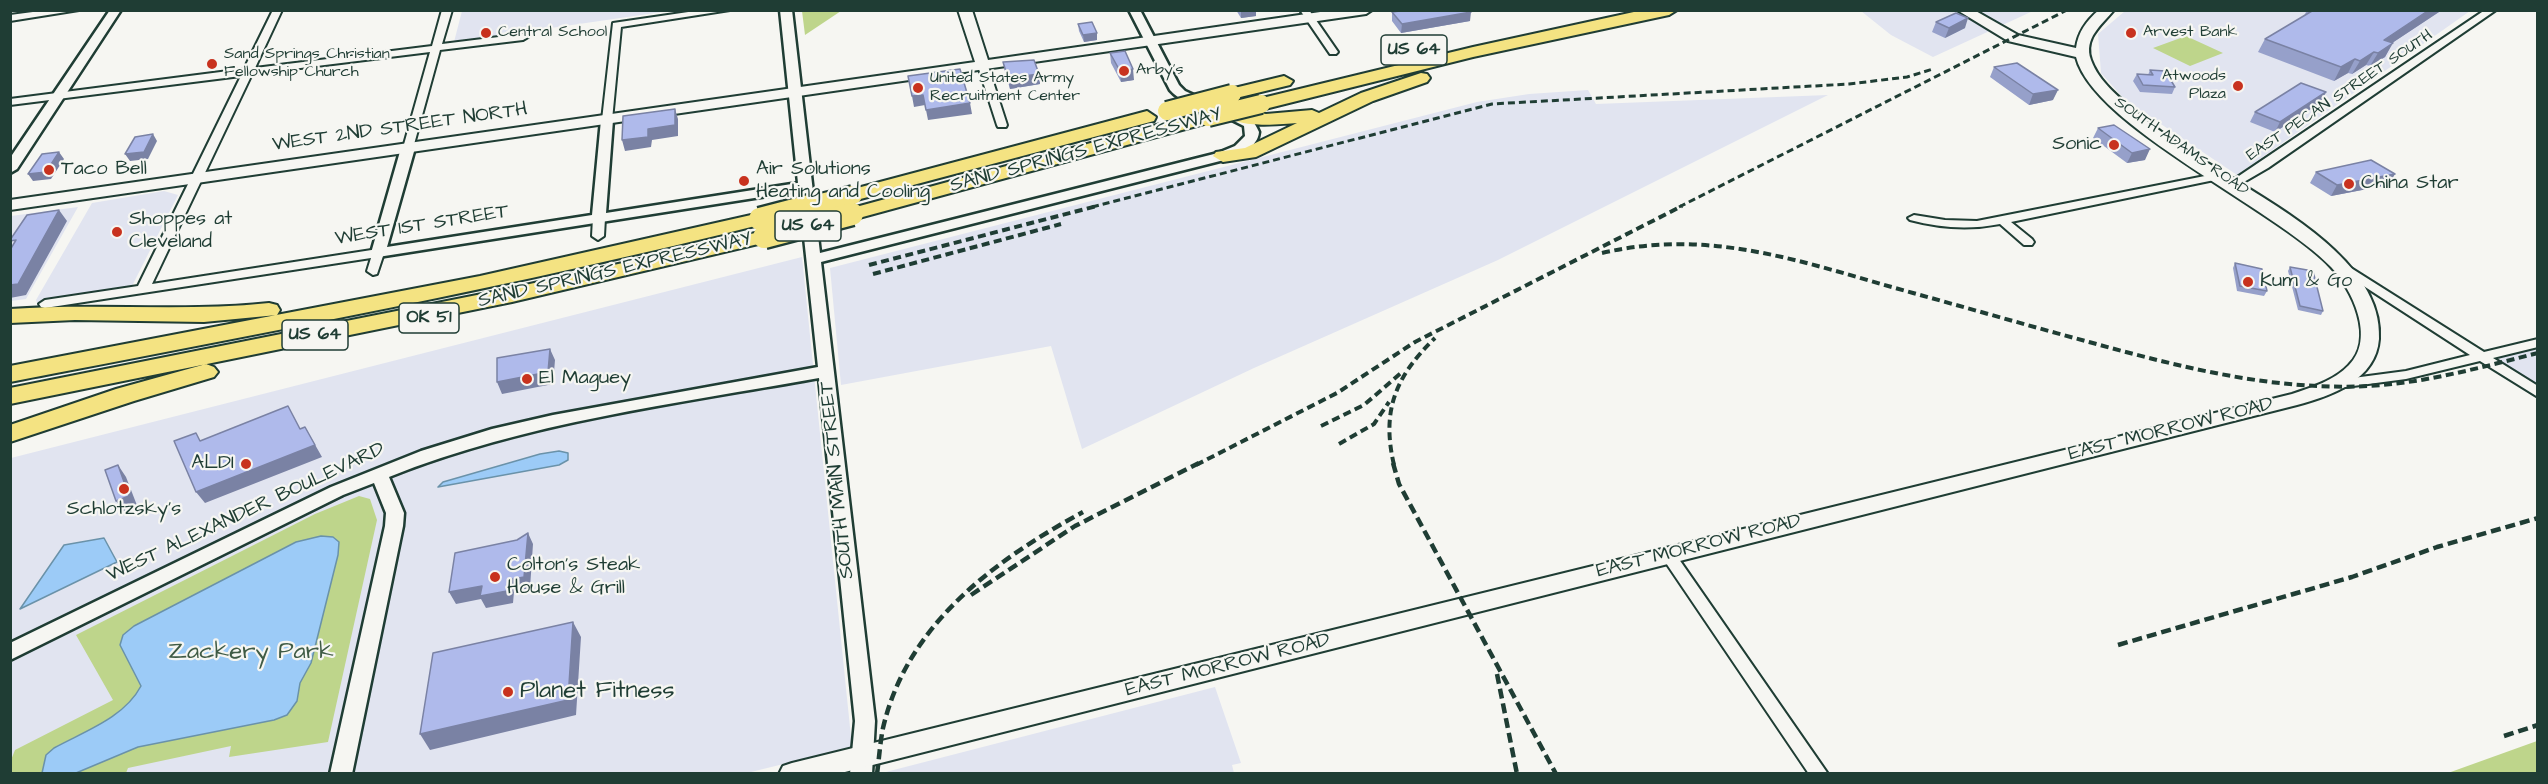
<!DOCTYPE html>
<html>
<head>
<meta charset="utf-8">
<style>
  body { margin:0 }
  #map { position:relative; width:2548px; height:784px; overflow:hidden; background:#f6f6f2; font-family:"Architects Daughter",sans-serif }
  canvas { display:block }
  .frame { position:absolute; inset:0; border:12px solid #1f3d34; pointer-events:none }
</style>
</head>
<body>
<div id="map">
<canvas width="2548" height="784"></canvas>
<div class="frame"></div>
</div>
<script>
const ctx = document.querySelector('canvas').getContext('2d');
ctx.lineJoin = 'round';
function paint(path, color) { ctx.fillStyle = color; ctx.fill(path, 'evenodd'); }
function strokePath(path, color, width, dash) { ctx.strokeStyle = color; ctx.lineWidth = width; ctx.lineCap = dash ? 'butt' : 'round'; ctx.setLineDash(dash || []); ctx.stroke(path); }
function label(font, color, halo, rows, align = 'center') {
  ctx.font = font + ' "Architects Daughter",sans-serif'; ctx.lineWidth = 4.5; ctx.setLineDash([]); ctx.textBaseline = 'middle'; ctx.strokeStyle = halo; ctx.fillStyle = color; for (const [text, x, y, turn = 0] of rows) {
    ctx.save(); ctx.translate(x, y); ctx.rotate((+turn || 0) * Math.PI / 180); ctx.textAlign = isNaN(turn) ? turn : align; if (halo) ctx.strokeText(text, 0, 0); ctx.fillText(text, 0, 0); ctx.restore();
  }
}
paint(new Path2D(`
  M462 11V10L669 11 454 42Z
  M1861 11H2033L1933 57 1891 35Z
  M2125 11H2470L2237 175 2125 100 2101 73 2098 34Z
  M1588 90 1596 104 1828 95 1498 260 1254 368 1082 449 1051 346 841 385 830 268 1477 102 1529 94Z
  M164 191 178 195 132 286 37 303 36 300 92 203Z
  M78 207 26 299 11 301V216Z
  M802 257 852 747 743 774H11V458Z
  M2537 346V390L2489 358Z
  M1215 687 1241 763 1232 765 1234 773H882Z`), '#e1e4f0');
paint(new Path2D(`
  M802 11V10L841 11 805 35Z
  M2186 36 2223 53 2190 66 2153 48Z
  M359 496 370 499 377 520 328 742 229 757 231 746 128 768 126 773 11 774V760L15 750 113 700 76 635 315 514Z
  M2537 741V773H2448Z`), '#bed58b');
const water = new Path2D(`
  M559 451 568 453V460L559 465 438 487 443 482 540 454Z
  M321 536 333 537 339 542 338 555 311 663 300 683 297 701 287 715 274 720 138 747 76 773H42L46 755 54 748C85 731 124 718 141 686L120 645 123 635 134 626 296 542Z
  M104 538 117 562 20 609 64 545Z`);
paint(water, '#9ccbf7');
strokePath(water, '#6a92a9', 1.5);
const minor = new Path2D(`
  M48 10H79L10 21V15Z
  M273 10H282L255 68 432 46 442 10H452L442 44 523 34 528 37 523 40 440 50 413 148 408 151 403 148 430 52 252 74 152 284 378 249 384 253 377 274 373 275 367 271 371 258 45 308 41 307 39 304 45 300 138 286 241 76 10 105V99L244 69Z
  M702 10H730L621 27 612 120 607 123 603 122 602 120 613 23Z
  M1300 10H1309L1338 52 1336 54H1330Z
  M2485 10H2496L2268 168 2237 186 2233 187 2227 184Z
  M983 63 988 66 1007 125 1006 127H998L997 125 978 66Z
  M2220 173 2224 174V178L2011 222 2032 239 2034 242 2032 245H2024L2000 224C1969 230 1940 228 1910 220L1908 218 1914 215 1945 220 1977 221Z
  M599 215 605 218 604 236 598 240 592 236 593 218Z
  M2343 263 2484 352 2538 339V347L2493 358 2538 386V397L2480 361 2406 379 2338 388 2333 387 2331 384 2338 380 2406 371 2470 355 2339 270 2337 267 2339 264Z
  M1669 550 1674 552 1828 774H1809L1664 560 1661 556 1664 552Z`);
const tertiary = new Path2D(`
  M110 10H121L17 169 10 173V158Z
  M780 10H792L820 253 1218 153 1235 146 1245 136 1244 126 1224 116V110C1239 108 1254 118 1259 132 1258 147 1240 154 1228 159L821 262 875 721 872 774H850L855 721 819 378C675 404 526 422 389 477L404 513 403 526 352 774H330L385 526 386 513 374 483 343 495 10 660V643L331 487 421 451 492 429 553 415 818 367 799 191 378 257 371 253 401 148 408 144 415 148 387 247 592 215 601 120 607 116 613 120 606 213 798 183Z
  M1129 10H1140L1179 85 1185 91 1209 102V108C1197 110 1178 99 1170 90Z`);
const secondary = new Path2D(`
  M958 10H972L988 60 1334 10H1372L1366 14 10 210V200L975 62Z
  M1957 10H1974L2018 35 2076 48C2078 32 2087 20 2099 10H2114C2102 25 2083 38 2091 60 2099 82 2119 97 2135 111 2162 134 2191 153 2221 171 2275 206 2384 262 2379 339 2376 380 2331 396 2297 405L837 774H779L783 766 792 763 2292 394C2312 387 2334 381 2349 365 2376 338 2352 289 2331 267 2276 209 2093 126 2076 57L2008 41Z`);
const motorway = new Path2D(`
  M1643 10H1677L1669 15 1473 57 1261 110 1252 104 1254 100 1473 47Z
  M1421 73 1427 74 1430 78 1427 82 1373 101 1256 157 1223 162 1213 156 1216 152 1245 148 1297 123C1282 124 1237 129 1228 115L1230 111 1237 109 1266 114 1312 110 1319 113 1361 93Z
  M1284 76 1293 81 1290 85 1232 99 1223 94 1226 90Z
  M1147 111 1156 117 1154 121 853 201 846 199 843 195 846 191Z
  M1197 114 1204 116 1206 120 1204 124 859 218H845L842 214 845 210Z
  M760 213 767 215 770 219 767 223C517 286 264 333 10 382V366L480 276Z
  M764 231 771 233 774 237 771 241 512 302 10 404V388L512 288Z
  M269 303 277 305 280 310 277 315 204 322 75 320 10 323V309C97 303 183 312 269 303Z
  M206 364 214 367 218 372 214 377 134 401 10 442V425L116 389Z`);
strokePath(minor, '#1f3d34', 4);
strokePath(tertiary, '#1f3d34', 5);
strokePath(secondary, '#1f3d34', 4);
strokePath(motorway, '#1f3d34', 4);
paint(minor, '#f6f6f2');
paint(tertiary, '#f6f6f2');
paint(secondary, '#f6f6f2');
paint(motorway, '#f4e382');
strokePath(new Path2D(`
  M1092 207 1492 104 1849 84 1907 77 1933 69
  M1679 207 2067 10`), '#1f3d34', 3, [7, 4]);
strokePath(new Path2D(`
  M1602 253C1714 227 1807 264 1913 293 1971 309 2030 326 2089 342 2180 367 2273 391 2368 386 2426 383 2482 367 2538 353
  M869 265 1097 206
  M873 274 1061 224
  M1321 426 1364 405 1401 373
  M1339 444 1374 424 1389 402
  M1196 465 1337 393 1415 342 1682 206
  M1394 465C1381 410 1396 376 1435 338`), '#1f3d34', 4, [8, 4.5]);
strokePath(new Path2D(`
  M1393 463 1399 484 1556 774
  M971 595 1075 526 1199 463
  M2118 645 2352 577 2437 547 2538 518
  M1497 674 1517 774
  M2504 736 2538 725
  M877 774C879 759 880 743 883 728 907 624 995 560 1083 512`), '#1f3d34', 4.5, [10, 5]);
const motorwayBridgeFar1 = new Path2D(`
  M1167 111 1232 94
  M1208 117 1261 104
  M805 207 853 195`);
const motorwayBridge = new Path2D(`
  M760 219 810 206
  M764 237 852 214`);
strokePath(motorwayBridgeFar1, '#1f3d34', 22, []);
strokePath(motorwayBridge, '#1f3d34', 27, []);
strokePath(motorwayBridgeFar1, '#f4e382', 18);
strokePath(motorwayBridge, '#f4e382', 22);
paint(new Path2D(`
  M1236 10H1256V16L1241 18Z
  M2307 10H2442L2392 43 2385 57 2370 66 2366 65 2352 74 2348 73 2334 81 2258 52 2265 39 2304 16Z
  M1392 12 1470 21 1401 33 1392 21Z
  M1936 22 1965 28 1945 38 1932 32Z
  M1078 24 1097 40 1084 42 1079 31Z
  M1110 53 1134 80 1121 82 1111 63Z
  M1003 62 1039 74 1040 84 1010 89 1005 72Z
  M1994 67 2053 100 2029 105 1990 77Z
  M2150 70 2175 87 2172 94 2140 92 2133 81 2137 74 2148 75Z
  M2326 92 2320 103 2275 132 2250 122 2255 112Z
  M2098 128 2145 160 2127 163 2093 138Z
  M2316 172 2395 174 2388 185 2331 196 2310 183Z
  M2235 263 2267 291 2264 296 2237 291 2233 268Z
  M2290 267 2323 311 2321 315 2298 310 2288 271Z`), '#96a0ca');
paint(new Path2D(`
  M1248 10H1256V16L1241 18V12Z
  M2429 10H2442L2377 53 2384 40Z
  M1471 12 1470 21 1401 33 1402 24Z
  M1968 18 1965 28 1945 38 1949 28Z
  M1097 33V40L1084 42 1083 35Z
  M2393 43 2385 57 2370 66 2378 53Z
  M2374 52 2366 65 2352 74 2360 61Z
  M2355 59 2348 73 2334 81 2341 67Z
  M1133 69 1134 80 1121 82 1120 71Z
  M1039 74 1040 84 1010 89 1008 78Z
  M2058 90 2053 100 2029 105 2033 94Z
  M2326 92 2320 103 2275 132 2280 122Z
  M923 95 925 105 914 107 912 96Z
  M970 103 972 114 928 120 926 110Z
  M675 109 678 119V136L652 140 651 147 625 151 622 140 648 129Z
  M153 134 157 141 148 159 130 161 125 154Z
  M2150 149 2145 160 2127 163 2132 153Z
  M59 152 64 159 51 179 33 181 28 174Z
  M2395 174 2388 185 2331 196 2337 185Z
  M59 210 67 221 26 295 10 298V285Z
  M550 349 555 360 553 384 502 394 497 382Z
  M305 427 322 457 205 503 196 492Z
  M118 465 126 477 138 508 125 513 116 501Z
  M528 533 533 544 530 588 514 592 513 603 486 608 481 599 456 604 449 592 508 580Z
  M573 622 581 637 576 715 430 750 420 734Z`), '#7a82a4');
const building = new Path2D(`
  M1408 10H1469L1471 12 1402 24 1392 12Z
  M2310 10H2429L2384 40 2393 43 2378 53 2374 52 2360 61 2355 59 2341 67 2265 39 2312 11Z
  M1956 13 1968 18 1949 28 1936 22Z
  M1092 22 1097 33 1083 35 1078 24Z
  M1125 51 1133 69 1120 71 1110 53Z
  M1034 60 1039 74 1008 78 1003 62Z
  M2017 63 2058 90 2033 94 1994 67Z
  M960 69 970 103 926 110 923 95 912 96 908 76Z
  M2150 70 2165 71 2175 87 2143 85 2137 74 2153 75Z
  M2301 83 2326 92 2280 122 2255 112Z
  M675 109V125L648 129V137L622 140 623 116Z
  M2114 125 2150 149 2132 153 2098 128Z
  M153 134 144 152 125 154 135 137Z
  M59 152 46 172 28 174 42 154Z
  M2371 160 2395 174 2337 185 2316 172Z
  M59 210 18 284 10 285V250L16 240 10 241V240L27 215Z
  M2235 263 2262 269 2267 291 2240 286Z
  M2290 267 2313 271 2323 311 2300 306Z
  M550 349 548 372 497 382V358Z
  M288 406 300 429 305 427 315 445 196 492 174 441 196 433 200 441Z
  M118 465 129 496 116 501 105 470Z
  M528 533 524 577 508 580 507 591 480 596 482 586 449 592 455 553 517 540Z
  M573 622 568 700 420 734 433 653Z`);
paint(building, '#afbaeb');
strokePath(building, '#7a82a4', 1.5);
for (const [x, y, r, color] of [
  [486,33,6,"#c8321e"],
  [2131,33,6,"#c8321e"],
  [212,64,6,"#c8321e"],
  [1124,71,6,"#c8321e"],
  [2238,86,6,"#c8321e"],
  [918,88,6,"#c8321e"],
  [2114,145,6,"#c8321e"],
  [49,170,6,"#c8321e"],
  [744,181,6,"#c8321e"],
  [2349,184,6,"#c8321e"],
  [117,232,6,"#c8321e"],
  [2248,282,6,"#c8321e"],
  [527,379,6,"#c8321e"],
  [246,464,6,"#c8321e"],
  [124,489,6,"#c8321e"],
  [495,577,6,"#c8321e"],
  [508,692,6,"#c8321e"]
]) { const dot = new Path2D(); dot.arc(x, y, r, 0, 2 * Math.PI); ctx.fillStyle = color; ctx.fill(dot); strokePath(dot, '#f6f6f2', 2); }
label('16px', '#1f3d34', '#f6f6f2', [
  ["Central School",498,33],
  ["Arvest Bank",2143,33],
  ["Sand Springs Christian",224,55],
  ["Fellowship Church",224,73],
  ["Arby's",1136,71],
  ["Atwoods",2226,77,"right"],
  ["Plaza",2226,95,"right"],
  ["United States Army",930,79],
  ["Recruitment Center",930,97]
], 'left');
label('16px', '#1f3d34', '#f6f6f2', [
  ["EAST PECAN STREET SOUTH",2340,96,-34],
  ["SOUTH ADAMS ROAD",2181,147,35]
]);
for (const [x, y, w] of [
  [1414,50,66],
  [808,226,66],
  [429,318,60],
  [315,335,66]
]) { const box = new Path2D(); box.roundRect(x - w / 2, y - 15, w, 30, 4.5); ctx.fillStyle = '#f6f6f2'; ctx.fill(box); strokePath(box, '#1f3d34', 1.5); }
label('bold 18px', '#1f3d34', null, [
  ["US 64",1414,50],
  ["US 64",808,226],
  ["OK 51",429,318],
  ["US 64",315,335]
]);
label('20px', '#1f3d34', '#f6f6f2', [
  ["WEST 2ND STREET NORTH",400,128,-8],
  ["SAND SPRINGS EXPRESSWAY",1086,151,-15],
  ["WEST 1ST STREET",422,226,-9],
  ["SAND SPRINGS EXPRESSWAY",615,271,-13],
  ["EAST MORROW ROAD",2171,430,-14],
  ["SOUTH MAIN STREET",838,480,-96],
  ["WEST ALEXANDER BOULEVARD",246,513,-25],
  ["EAST MORROW ROAD",1699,547,-14],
  ["EAST MORROW ROAD",1228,666,-14]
]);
label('20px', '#1f3d34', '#f6f6f2', [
  ["Sonic",2102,145,"right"],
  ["Taco Bell",61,170],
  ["Air Solutions",756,170],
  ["Heating and Cooling",756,193],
  ["China Star",2361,184],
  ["Shoppes at",129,220],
  ["Cleveland",129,243],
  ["Kum & Go",2260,282],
  ["El Maguey",539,379],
  ["ALDI",234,464,"right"],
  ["Schlotzsky's",124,510,"center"],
  ["Colton's Steak",507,566],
  ["House & Grill",507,589]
], 'left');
label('24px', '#3f5b45', '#f6f6f2', [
  ["Zackery Park",251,653]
]);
label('24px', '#1f3d34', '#f6f6f2', [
  ["Planet Fitness",520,692]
], 'left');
</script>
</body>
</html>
